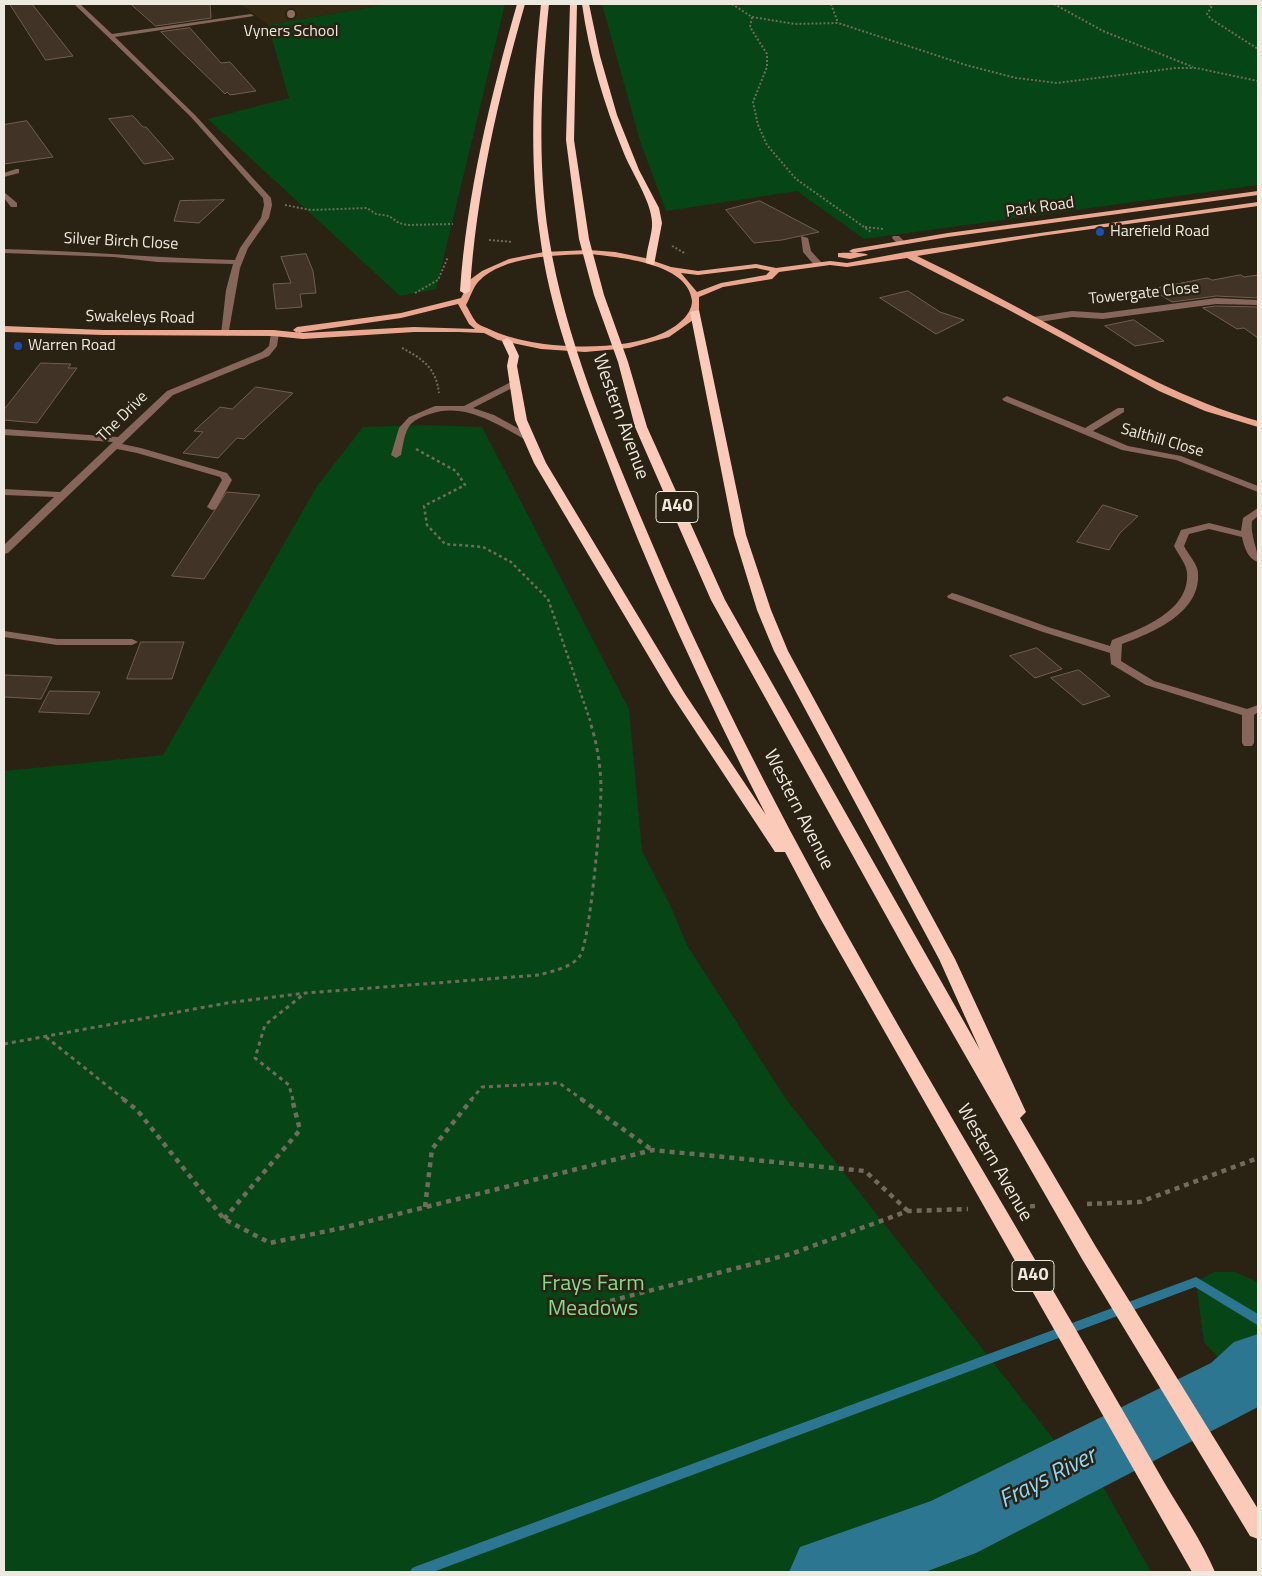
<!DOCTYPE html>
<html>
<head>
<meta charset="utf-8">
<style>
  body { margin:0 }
  #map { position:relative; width:1262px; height:1576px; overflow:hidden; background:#2a2313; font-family:"Titillium Web",sans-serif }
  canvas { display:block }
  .frame { position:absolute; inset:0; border:5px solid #eee9df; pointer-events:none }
</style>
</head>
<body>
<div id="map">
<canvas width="1262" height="1576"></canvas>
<div class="frame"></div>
</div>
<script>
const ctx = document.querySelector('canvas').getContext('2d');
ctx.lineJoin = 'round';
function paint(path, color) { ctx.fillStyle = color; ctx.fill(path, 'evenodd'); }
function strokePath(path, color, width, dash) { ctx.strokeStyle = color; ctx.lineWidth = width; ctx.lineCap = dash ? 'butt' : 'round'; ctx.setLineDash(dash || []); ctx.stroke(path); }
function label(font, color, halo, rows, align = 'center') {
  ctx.font = font + ' "Titillium Web",sans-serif'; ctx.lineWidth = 5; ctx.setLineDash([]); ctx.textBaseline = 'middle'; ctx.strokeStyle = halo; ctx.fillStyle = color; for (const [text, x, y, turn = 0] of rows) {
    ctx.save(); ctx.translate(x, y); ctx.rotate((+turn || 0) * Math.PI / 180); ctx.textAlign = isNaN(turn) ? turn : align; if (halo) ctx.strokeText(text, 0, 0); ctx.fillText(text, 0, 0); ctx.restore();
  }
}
paint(new Path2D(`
  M241 4H388L268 25Z`), '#342a13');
paint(new Path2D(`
  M389 4H505L436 289 400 296 208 119 289 98 268 25Z
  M602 4H1258V185L864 239 797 191 666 211 640 141Z
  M427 425 482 427 629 709 642 851 671 907 687 945 786 1099 1073 1464 977 1515 1088 1460 1151 1572H4V771L163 755 317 486 363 427Z
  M1214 1272H1235L1258 1282V1401L1204 1342 1196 1282Z`), '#054516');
paint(new Path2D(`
  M1196 1277 1258 1314V1325L1254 1323 1195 1287 433 1572H410L412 1568 417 1566Z`), '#2d7692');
paint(new Path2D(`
  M1258 1334V1407L976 1553 925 1572H789L800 1547 931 1501 1211 1363 1234 1342Z`), '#2d7692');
const building = new Path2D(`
  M10 4H32L73 56 46 60Z
  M131 4H210L211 18 156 26Z
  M190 28 221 63 230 62 256 91 230 95 227 92 225 94 161 32Z
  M133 116 143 127H146L174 159 144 164 109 119Z
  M27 121 53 157 4 164V125Z
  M224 200 199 223 174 221 180 201Z
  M760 201 819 232 782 240 754 243 726 210Z
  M306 254 313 271 316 293 300 294 302 307 276 309 273 284 291 283 281 257Z
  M1241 275 1244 277 1258 275V298L1216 296 1172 302 1151 289 1207 278 1212 280Z
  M908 291 940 312 964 320 936 334 880 298Z
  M1216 306 1258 307V338L1244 328 1237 329 1203 308Z
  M1134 320 1164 341 1135 346 1105 326Z
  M41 363 71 364 68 368H77L37 423 4 420V410Z
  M256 387 293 393 244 439 237 438 218 458 183 453 203 432 194 431 220 407 232 409Z
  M227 492 260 495 204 579 172 576Z
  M1103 505 1138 516 1120 533 1109 550 1077 542Z
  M141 642H184L172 679H127Z
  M1037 648 1062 669 1035 678 1010 656Z
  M1079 670 1110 696 1083 705 1051 678Z
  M4 675 52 677 41 699 4 697Z
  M50 691 100 692 89 714 39 712Z`);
paint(building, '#423327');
strokePath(building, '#6f5f52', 1);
strokePath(new Path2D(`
  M732 4 752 17 750 27 767 54V67L753 102 758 125 767 145 796 179 871 232
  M831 4 838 23
  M1054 4 1103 31 1193 67
  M1209 4 1212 6 1207 14 1211 19 1258 49
  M752 17 795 24 838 23 966 65 1016 78 1057 83 1176 68H1196L1258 81
  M285 205 311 210 367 208 376 214 389 216 399 223 407 225 453 224
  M865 227 883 229
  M489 240 513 242
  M672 246 686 254
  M415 293 438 280 448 257
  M402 348C423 359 436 368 439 393`), '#716b5d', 2, [2, 2]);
strokePath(new Path2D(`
  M416 449 456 471 465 485 424 506 427 525 445 544 483 547 511 562 548 599 591 723`), '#716b5d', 2.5, [3, 3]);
strokePath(new Path2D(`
  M46 1037 125 1100
  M4 1044 227 1003 306 993 539 975C552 971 571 968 580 956 590 941 601 814 601 790 601 768 597 742 590 722
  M293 1100 289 1085 255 1058 265 1025 304 994
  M471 1100 482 1087 559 1083 583 1100`), '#716b5d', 3, [4, 4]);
strokePath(new Path2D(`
  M123 1099 137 1110 224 1219 270 1243 342 1228 653 1150 865 1171 908 1211
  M581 1099 652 1150
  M1087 1204 1140 1202 1258 1158
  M425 1207 432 1149 472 1099
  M1020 1207 1036 1206
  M224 1219 300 1130 292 1099
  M591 1306 791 1254 908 1211 968 1209`), '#716b5d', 4.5, [5, 5]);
paint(new Path2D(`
  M74 4H80L112 34 251 14 254 16 115 37 195 115 271 198 272 205 269 218 248 248 240 268 228 336 221 334 226 290 233 264 157 262 114 257 4 253V249C81 251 158 258 235 260L240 248 261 218 264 205 263 198 191 117Z
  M16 169H19V173L4 177V173Z
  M4 192 17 203V207H11L4 198Z
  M801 236 808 238 811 251 821 262V266H815L803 252Z
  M893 236H899L905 242 898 244 892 238Z
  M1216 298 1258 300V305L1216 304 1103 319 1072 317 1033 323 1029 320 1033 317 1072 311 1103 313Z
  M275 330 279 333 277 346 269 356 173 395 122 444 141 448 227 473 232 480 216 509 212 510 207 507 222 480 220 477 137 453 117 449 8 553 4 554V545L54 497 4 495V489L60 492 113 442 4 435V429L118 437 167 391 262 352 269 346 271 333Z
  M515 380 520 383 518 385 473 408 494 415 532 436V440H526C497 424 464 402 430 414 424 416 415 419 410 425 404 433 403 446 401 455L396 458 391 455 399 428 409 417 435 406H464Z
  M1007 396 1085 428 1118 408H1124V412L1093 431 1128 446 1181 456 1258 486V492L1176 460 1122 450 1004 401 1002 399Z
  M1258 508V516L1252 521C1250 536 1258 548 1258 562 1248 559 1244 547 1242 537L1209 529 1189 534 1184 546C1188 554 1198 565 1198 573 1201 613 1152 633 1122 644L1121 661 1154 681 1247 709 1258 705V712L1254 715V743L1252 746H1244L1242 743V715L1146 685 1111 664 1110 653 1040 631 948 598 947 596 952 593 956 594 1048 627 1110 646 1112 640C1141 629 1190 611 1187 573 1187 565 1178 554 1174 546L1181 530 1209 523 1241 531 1243 518Z
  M4 631 57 639H132L138 642 132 645H57L4 637Z`), '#86655a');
paint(new Path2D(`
  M1258 191V195L948 237 853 253 849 251 853 249 948 233Z
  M1258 202V206L1041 236 917 256C965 279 1012 304 1059 330 1123 365 1186 401 1258 421V427L1205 411 1159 391 1007 309 907 258 847 267 830 265 779 272 772 279 723 287 699 297V310L693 320 669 337 629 348 585 352 541 349 498 340 484 333 459 332H414L303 339 273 336 104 335 4 332V326L104 330H273L303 333 414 327 475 329 469 324 458 304 401 318 297 333 293 330 297 327 401 313 461 298 471 279 482 271 509 259 544 252 589 250 615 252 645 258 671 267 698 271 756 264 776 268 830 261 847 263 906 252ZM589 254C618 257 689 263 692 301 692 316 674 328 663 333 619 353 531 350 489 329 485 327 478 325 476 322 472 317 469 310 466 305 470 298 473 287 479 281 503 256 556 255 589 254ZM756 268 770 271 766 275 721 283 697 292 681 273 698 275Z
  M838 253C844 253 864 252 868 255L850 259 838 257Z`), '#eba68f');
paint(new Path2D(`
  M517 4H525C498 99 476 193 470 291L465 294 460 291C467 193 490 99 517 4Z
  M541 4H549C541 81 537 162 549 238 565 338 606 434 645 527 760 803 918 1058 1068 1316 1100 1371 1132 1426 1164 1482 1181 1511 1202 1541 1215 1572H1192L820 918 785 852H775L671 694 534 463 515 420 507 366 509 356 502 341 507 338 512 341 519 356 517 366 527 420 546 463 685 694 766 815C704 693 647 570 600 442 575 375 549 307 540 236 529 159 533 80 541 4Z
  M570 4H577L574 140 589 239 604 295 628 362 647 427 725 600 980 1050 939 959 774 651 757 610 734 535 690 312 699 310 746 535 771 610 788 651 955 959 1026 1112 1020 1118 1096 1247 1258 1509V1539L1250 1536 1082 1259 914 966 711 600 635 427 618 362 594 295 579 239 566 140Z
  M582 4H589L600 56 617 115 639 170 659 208 662 223 654 265 646 263C646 249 653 233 652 222 651 200 631 172 623 151 604 104 589 54 582 4Z`), '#fccab9');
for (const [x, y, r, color] of [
  [291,14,5,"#8d6e63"],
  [1100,232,5,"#1a4fb4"],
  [18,346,5,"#1a4fb4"]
]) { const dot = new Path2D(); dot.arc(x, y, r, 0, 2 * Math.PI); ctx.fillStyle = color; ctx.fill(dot); strokePath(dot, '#2a2313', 2); }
label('16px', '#eee9df', '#2a2313', [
  ["Vyners School",291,32,"center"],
  ["Harefield Road",1110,232],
  ["Warren Road",28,346]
], 'left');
label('16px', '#eee9df', '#2a2313', [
  ["Park Road",1040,208,-8],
  ["Silver Birch Close",121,242,3],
  ["Towergate Close",1144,294,-6],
  ["Swakeleys Road",140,318,1],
  ["The Drive",123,417,-45],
  ["Salthill Close",1162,441,16]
]);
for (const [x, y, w] of [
  [677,507,42],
  [1033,1276,42]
]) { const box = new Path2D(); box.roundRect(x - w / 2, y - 15.5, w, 31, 4); ctx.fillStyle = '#2a2313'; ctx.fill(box); strokePath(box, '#eee9df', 1); }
label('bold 18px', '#eee9df', null, [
  ["A40",677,507],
  ["A40",1033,1276]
]);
label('19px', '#eee9df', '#2a2313', [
  ["Western Avenue",620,417,70],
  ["Western Avenue",798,810,63],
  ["Western Avenue",994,1163,60]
]);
label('22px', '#84d98d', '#2a2313', [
  ["Frays Farm",593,1285],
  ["Meadows",593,1310]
]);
label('italic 24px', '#92d7f5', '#2a2313', [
  ["Frays River",1048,1479,-27]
]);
</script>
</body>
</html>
